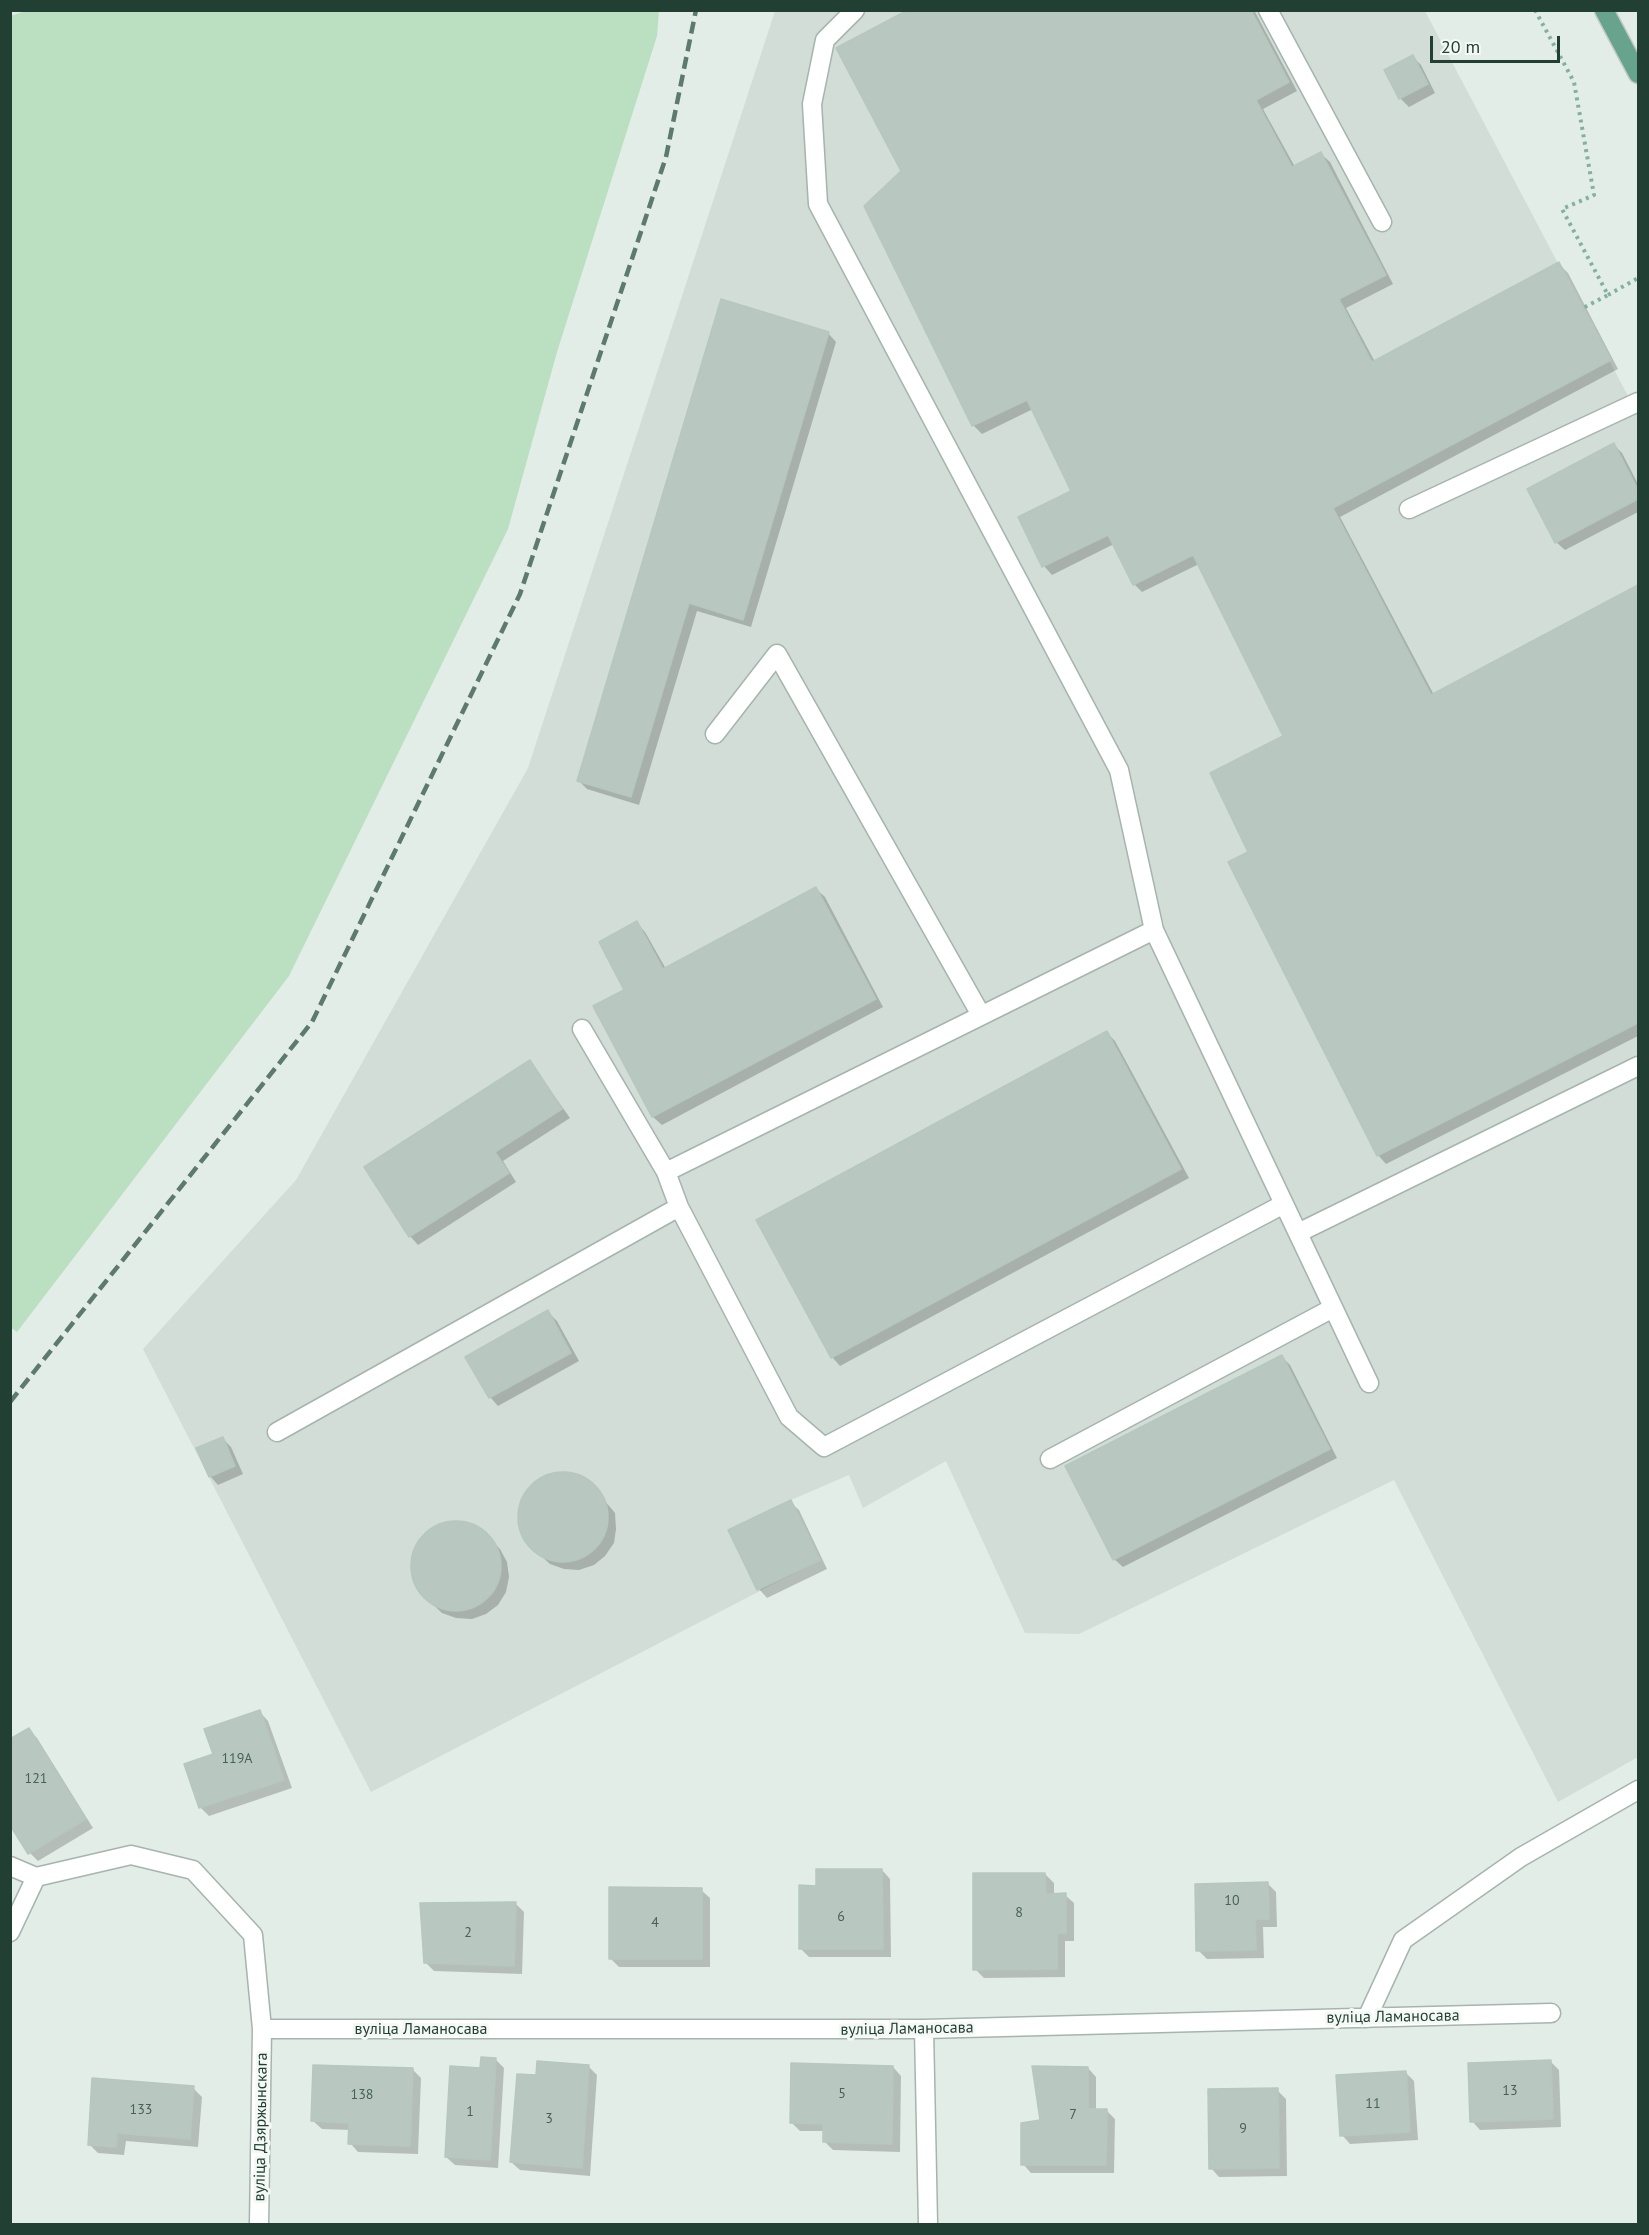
<!DOCTYPE html>
<html>
<head>
<meta charset="utf-8">
<style>
  body { margin:0 }
  #map { position:relative; width:1649px; height:2235px; overflow:hidden; background:#e3ede7; font-family:"PT Sans",sans-serif }
  canvas { display:block }
  .frame { position:absolute; inset:0; border:12px solid #223f34; pointer-events:none }
  .scale { position:absolute; left:1430px; top:36px; width:130px; height:27px; box-sizing:border-box; border:3px solid #223f34; border-top:0; padding-left:8px; font-size:18px; line-height:21px; white-space:nowrap; color:#223f34; -webkit-text-stroke:4px #f4f9f6; paint-order:stroke }
</style>
</head>
<body>
<div id="map">
<canvas width="1649" height="2235"></canvas>
<div class="frame"></div>
<div class="scale">20 m</div>
</div>
<script>
const ctx = document.querySelector('canvas').getContext('2d');
ctx.lineJoin = 'round';
function paint(path, color) { ctx.fillStyle = color; ctx.fill(path, 'evenodd'); }
function strokePath(path, color, width, dash) { ctx.strokeStyle = color; ctx.lineWidth = width; ctx.lineCap = dash ? 'butt' : 'round'; ctx.setLineDash(dash || []); ctx.stroke(path); }
function label(font, color, halo, rows, align = 'center') {
  ctx.font = font + ' "PT Sans",sans-serif'; ctx.lineWidth = 6; ctx.setLineDash([]); ctx.textBaseline = 'middle'; ctx.strokeStyle = halo; ctx.fillStyle = color; for (const [text, x, y, turn = 0] of rows) {
    ctx.save(); ctx.translate(x, y); ctx.rotate((+turn || 0) * Math.PI / 180); ctx.textAlign = isNaN(turn) ? turn : align; if (halo) ctx.strokeText(text, 0, 0); ctx.fillText(text, 0, 0); ctx.restore();
  }
}
paint(new Path2D(`
  M775 11H1425L1638 415V1757L1558 1802 1394 1480 1079 1634 1025 1633 946 1461 863 1508 849 1475 791 1500 820 1560 371 1792 143 1349 296 1180 528 768Z`), '#d1ddd6');
paint(new Path2D(`
  M26 11H659L657 36 557 352 508 529 289 976 17 1332 10 1327V16Z`), '#bbdfc1');
paint(new Path2D(`
  M911 10H1254L1297 91 1263 109 1295 167 1321 154 1330 162 1393 284 1346 308 1375 362 1559 264 1568 273 1618 369 1340 517 1434 695 1638 587V1036L1386 1164 1378 1155 1250 853 1285 737 1199 564 1142 592 1134 584 1114 544 1052 575 1044 566 1073 492 1033 409 982 434 974 426 866 206 903 172Z
  M1413 57 1421 65 1435 93 1409 107 1400 98Z
  M828 333 836 342 751 627 697 611 639 805 587 789 579 781Z
  M1614 445 1622 453 1638 484V512L1565 550 1556 542Z
  M816 889 825 897 883 1007 662 1125 653 1117 595 1007 626 990 637 923 645 932 666 969Z
  M1107 1033 1115 1041 1189 1178 840 1366 832 1357Z
  M530 1062 570 1118 503 1161 516 1182 418 1245 410 1236Z
  M548 1312 557 1321 579 1361 498 1406 490 1397Z
  M1282 1357 1290 1365 1337 1458 1123 1567 1114 1559Z
  M222 1438 231 1447 243 1474 218 1485 210 1476Z
  M562 1473 588 1481 615 1513 616 1529 614 1543 605 1556 594 1565 579 1570 564 1569 550 1564 529 1545 522 1531 521 1504 536 1482 549 1475Z
  M790 1502 799 1510 827 1569 767 1598 759 1589 730 1531Z
  M441 1524H469L481 1530 500 1549 507 1562 509 1577 506 1592 498 1605 486 1614 472 1619 456 1618 442 1613 421 1593 411 1566 419 1540Z
  M260 1712 268 1721 292 1788 209 1816 200 1807 214 1755Z
  M29 1730 37 1738 93 1828 38 1861 30 1853Z
  M882 1870 890 1879 891 1957H809L800 1948 817 1887Z
  M1045 1874 1054 1883V1895H1065L1074 1903V1941H1065V1977L984 1978 975 1969Z
  M1268 1884 1276 1892 1277 1927H1263L1264 1958 1207 1959 1198 1950Z
  M701 1890 710 1898V1967H619L610 1958Z
  M515 1903 524 1912 522 1974 434 1971 425 1962Z
  M496 2060 504 2068 498 2168 455 2165 446 2157 482 2069Z
  M1550 2061 1559 2070 1561 2127 1480 2130 1472 2121Z
  M589 2067 597 2075 590 2176 520 2170 511 2162 537 2077Z
  M893 2067 901 2076 900 2152 833 2150 825 2142V2131H800L791 2122Z
  M1088 2068 1096 2077V2110H1106L1115 2119 1114 2173H1031L1023 2164 1042 2122Z
  M413 2070 421 2078 418 2154 358 2152 350 2143V2130L322 2129 313 2121Z
  M1406 2073 1414 2081 1418 2140 1350 2144 1342 2135Z
  M193 2088 202 2097 198 2147 126 2141 124 2155 98 2153 89 2144Z
  M1277 2090 1286 2099 1287 2176 1219 2177 1211 2168Z`), '#0003');
const building = new Path2D(`
  M908 10H1251L1289 82 1256 100 1292 167 1321 152 1386 275 1339 299 1372 362 1559 262 1611 360 1333 508 1431 695 1638 585V1023L1377 1156 1228 862 1248 852 1210 773 1283 736 1193 555 1133 585 1108 535 1042 567 1018 517 1071 491 1027 400 972 426 864 206 901 171 836 48Z
  M1413 55 1428 84 1399 99 1384 70Z
  M721 299 829 332 743 620 689 603 631 797 577 781Z
  M1614 443 1638 490V499L1555 543 1527 489Z
  M816 887 876 999 652 1117 593 1006 624 990 599 942 637 921 663 969Z
  M1107 1031 1181 1169 831 1358 756 1220Z
  M530 1060 562 1109 495 1152 509 1173 409 1237 364 1167Z
  M548 1310 571 1353 489 1398 465 1357Z
  M1282 1355 1330 1449 1113 1560 1065 1466Z
  M223 1437 235 1466 209 1477 196 1448Z
  M518 1517a45 45 0 1 1 90 0a45 45 0 1 1-90 0Z
  M791 1500 820 1560 757 1590 728 1530Z
  M411 1566a45 45 0 1 1 90 0a45 45 0 1 1-90 0Z
  M260 1710 284 1780 199 1808 184 1764 213 1754 204 1729Z
  M29 1728 86 1819 28 1854 10 1825V1739Z
  M816 1869H882L883 1949H799V1885L816 1886Z
  M973 1873H1045L1046 1894 1066 1893V1933H1057V1969L973 1970Z
  M1268 1882 1269 1919H1255L1256 1950 1196 1951 1195 1884Z
  M609 1887 702 1888V1959H609Z
  M516 1902 514 1966 424 1963 420 1903Z
  M481 2057 496 2058 490 2160 445 2157 450 2066 480 2068Z
  M1551 2060 1553 2119 1470 2122 1468 2063Z
  M537 2061 589 2065 582 2168 510 2162 517 2074 536 2075Z
  M791 2063 893 2066 892 2144 823 2142V2124L790 2123Z
  M313 2065 413 2068 410 2146 348 2144 349 2123 311 2121Z
  M1032 2066 1088 2067V2109H1107L1106 2165H1021V2123L1040 2120Z
  M1406 2071 1410 2132 1340 2136 1336 2075Z
  M92 2078 194 2086 190 2139 117 2133 116 2147 88 2145Z
  M1278 2088 1279 2168 1209 2169 1208 2089Z`);
paint(building, '#b8c8c0');
strokePath(building, '#b5c7be', 1.5);
const lane = new Path2D(`
  M855 10 825 40 812 104 818 204 1119 770 1154 930 1369 1383
  M1268 10 1382 222
  M1409 509 1638 402
  M715 734 777 654 981 1015
  M1154 930 666 1172 679 1207 789 1417 824 1447 1284 1204
  M582 1029 666 1172
  M1298 1233 1638 1066
  M277 1432 679 1207
  M1050 1459 1333 1308`);
const street = new Path2D(`
  M10 1866 36 1877
  M10 1932 36 1877 131 1855 193 1870 253 1935 262 2029 259 2224
  M1367 2018 1403 1940 1521 1857 1638 1790
  M262 2029H924L1551 2013
  M924 2029 928 2224`);
const primary = new Path2D(`
  M1604 10 1638 74`);
strokePath(lane, '#a5b5ae', 21);
strokePath(street, '#a5b5ae', 21);
strokePath(primary, '#c1c9c6', 21);
strokePath(new Path2D(`
  M1535 10 1574 82 1594 195 1562 209 1608 295 1583 308
  M1608 295 1638 278`), '#83b19e', 4, [3, 4.5]);
strokePath(lane, '#fff', 18);
strokePath(street, '#fff', 18);
strokePath(primary, '#67a38d', 18);
strokePath(new Path2D(`
  M10 1402 312 1022 520 594 666 157 696 10`), '#5d7a6f', 4.5, [12, 6]);
label('14px', '#486157', null, [
  ["119А",237,1759],
  ["121",36,1779],
  ["10",1232,1901],
  ["8",1019,1913],
  ["6",841,1917],
  ["4",655,1923],
  ["2",468,1933],
  ["13",1510,2091],
  ["5",842,2094],
  ["138",362,2095],
  ["11",1373,2104],
  ["133",141,2110],
  ["1",470,2112],
  ["7",1073,2115],
  ["3",549,2119],
  ["9",1243,2129]
]);
label('16px', '#223f34', '#f4f9f6', [
  ["вуліца Ламаносава",1393,2017,-1],
  ["вуліца Ламаносава",421,2029],
  ["вуліца Ламаносава",907,2029,-1],
  ["вуліца Дзяржынскага",261,2127,-89]
]);
</script>
</body>
</html>
